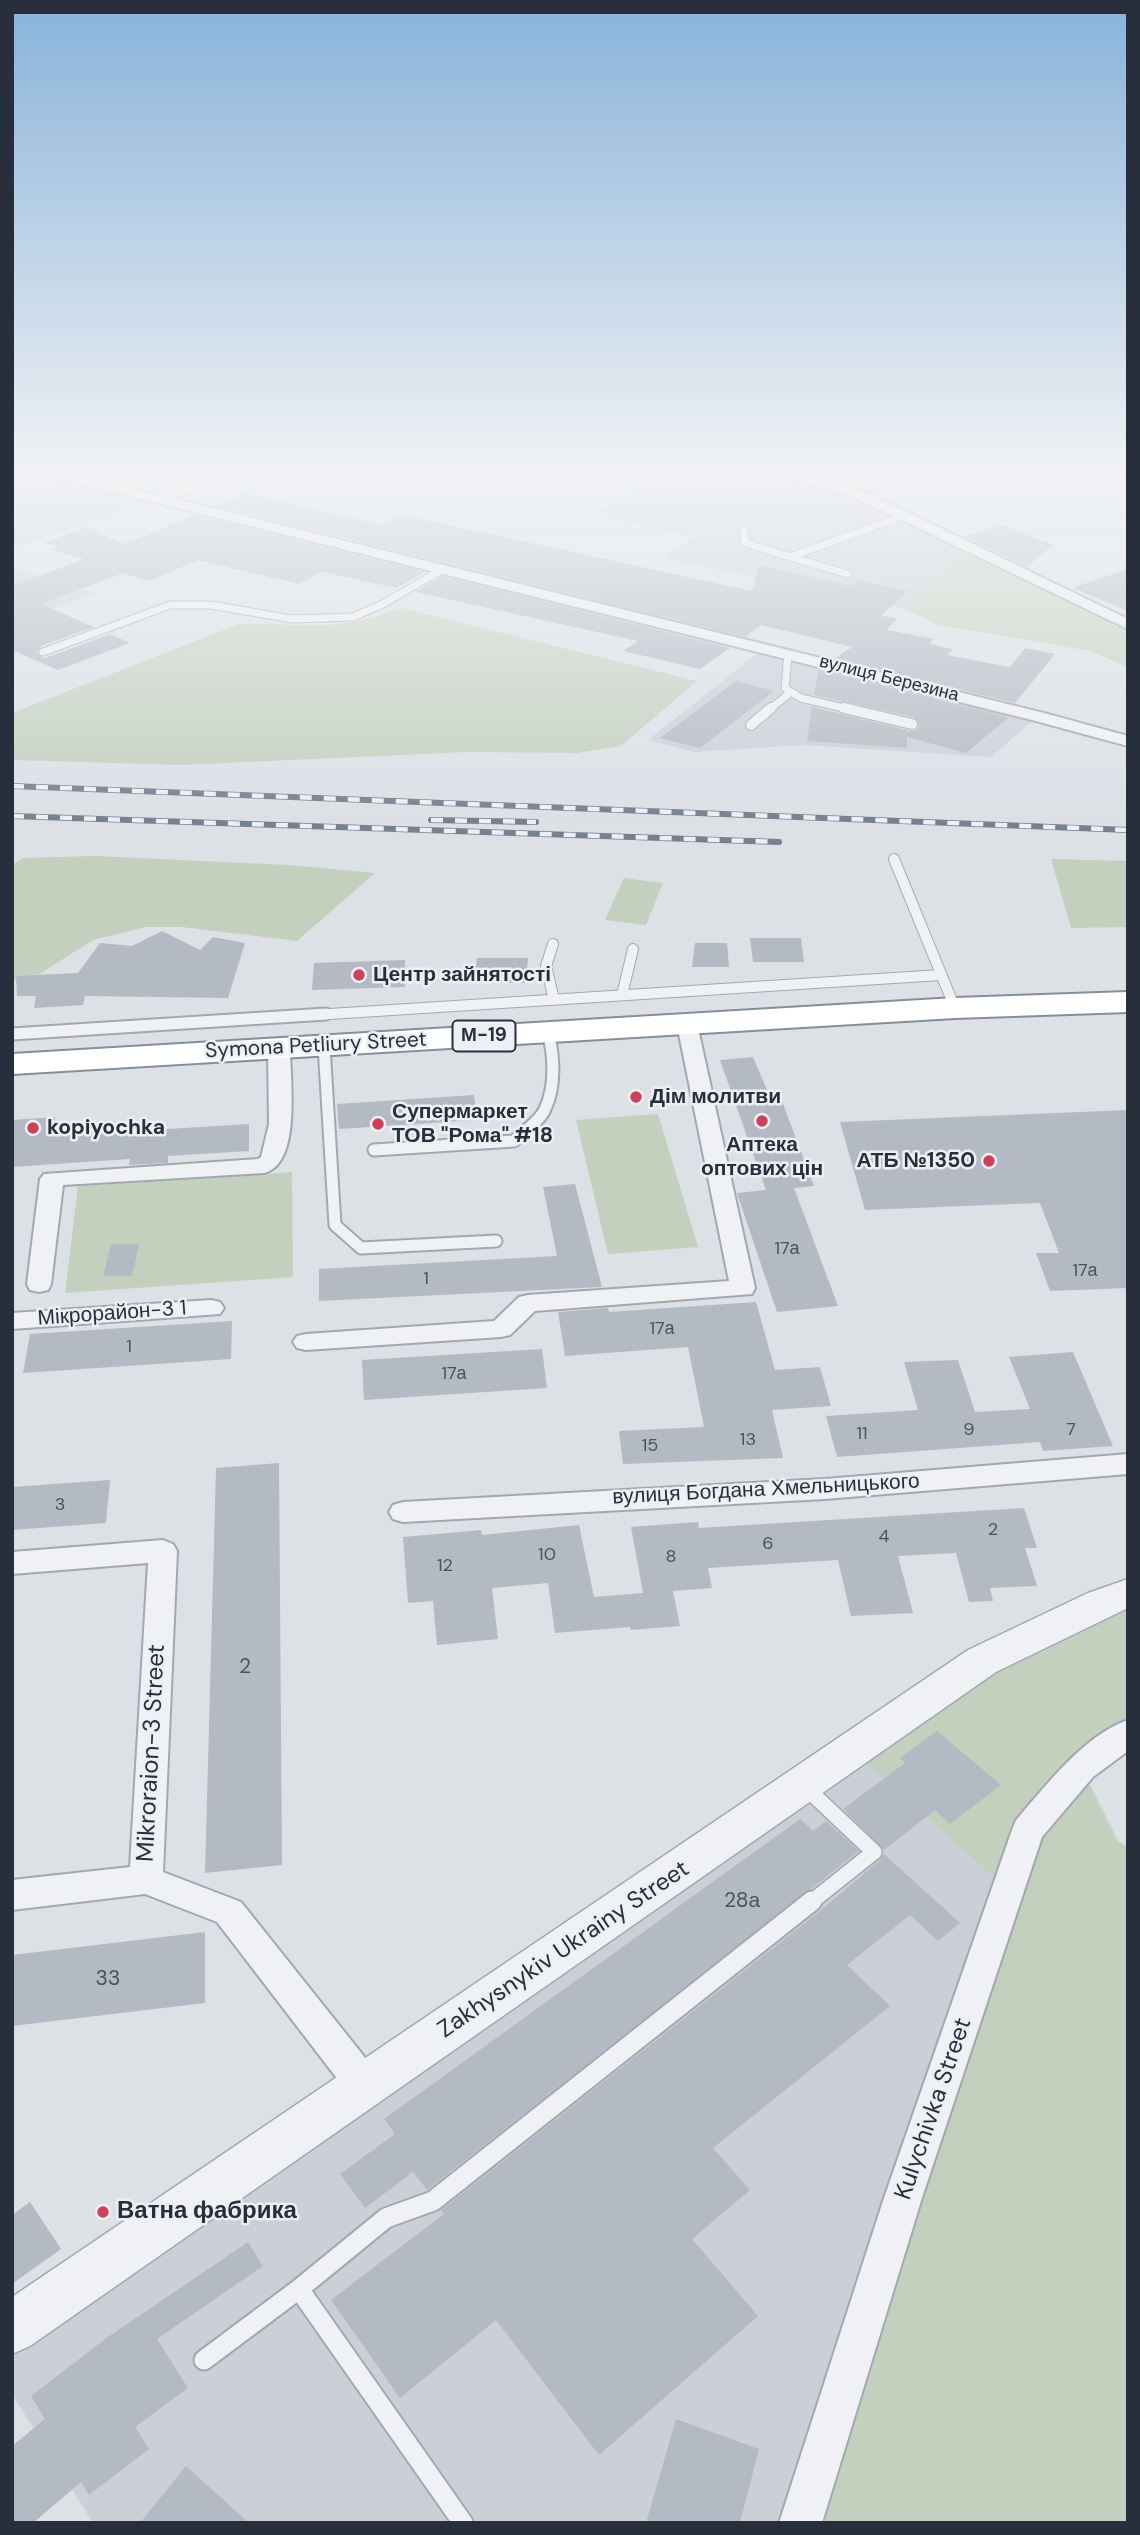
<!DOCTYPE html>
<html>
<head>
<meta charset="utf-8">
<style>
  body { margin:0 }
  #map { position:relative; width:1140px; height:2535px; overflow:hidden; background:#dde1e6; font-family:"DM Sans",sans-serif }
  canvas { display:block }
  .frame { position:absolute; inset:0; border:14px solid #272f3d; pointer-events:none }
</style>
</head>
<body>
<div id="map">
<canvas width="1140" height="2535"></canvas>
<div class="frame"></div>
</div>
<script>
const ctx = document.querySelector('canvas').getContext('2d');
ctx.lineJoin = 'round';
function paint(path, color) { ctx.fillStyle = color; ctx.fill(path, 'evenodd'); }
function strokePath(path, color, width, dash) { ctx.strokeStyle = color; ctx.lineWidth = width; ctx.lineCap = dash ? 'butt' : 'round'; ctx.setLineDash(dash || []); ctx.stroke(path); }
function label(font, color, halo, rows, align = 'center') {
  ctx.font = font + ' "DM Sans",sans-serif'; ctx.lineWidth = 5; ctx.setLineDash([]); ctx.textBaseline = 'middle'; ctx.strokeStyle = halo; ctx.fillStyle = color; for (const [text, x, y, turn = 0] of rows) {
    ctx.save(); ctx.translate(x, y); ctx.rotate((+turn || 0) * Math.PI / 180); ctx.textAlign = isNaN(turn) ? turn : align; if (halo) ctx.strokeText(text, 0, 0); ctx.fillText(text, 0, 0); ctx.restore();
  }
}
paint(new Path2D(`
  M12 469H37L160 499 12 548Z
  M675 469H765L822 482 964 544 904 609 663 558 694 537 591 514Z
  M12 568 96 593 12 623Z
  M763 649 1038 716 991 757 803 745 694 752 648 740Z
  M852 1752 1008 1890 814 2523H93L12 2394V2328Z`), '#cbd0d8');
paint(new Path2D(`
  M964 544 1128 625V667L1090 651 938 625 904 609Z
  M401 608 697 681 621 746 577 753 467 752 182 765 12 760V713L239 624C268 622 297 627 327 625 352 624 378 617 401 608Z
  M95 856 289 865 375 873 297 941 182 927H146L93 940 38 975 12 980V865L23 858Z
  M1051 859 1128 861V927L1071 928Z
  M624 878 663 883 646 925 605 920Z
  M658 1114 698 1247 608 1254 576 1120Z
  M292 1172 293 1277 65 1293 78 1186Z
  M1128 1593V1733L1085 1775 1118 1841 1128 1847V2523H800L1008 1890 852 1752Z`), '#c3d0be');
paint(new Path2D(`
  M245 493 383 525 403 515 752 591 759 565 851 586 859 580 908 591 881 616 897 618 887 630 934 639 929 644 953 649 947 655 1010 667 1025 648 1055 654 1015 703 834 659 852 647 761 625 745 637 215 506Z
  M194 515 425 572 397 588 322 572 299 584 198 560 149 581 123 573 41 604 94 627 41 646 37 653 45 658 110 634 130 643 58 670 12 650V586L84 559 52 550 59 547 45 543 85 527 124 544Z
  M1003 525 1053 545 1027 567 963 536Z
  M1128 569V611L1072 588Z
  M442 576 730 648 700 669 623 651 638 641 415 592Z
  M819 670 1004 716 1008 718 966 753 907 737V748L807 741 812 707 910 731 917 730 919 725 914 717 814 695Z
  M736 681 774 691 700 748 660 738Z
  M162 931 200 950 213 937 245 943 228 998 85 996 83 1005 34 1008 36 996H17L16 976 78 973 100 943 132 946Z
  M750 938H801L804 962H753Z
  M695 943H727L729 967H692Z
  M477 958H528L526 983 474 982Z
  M405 960V987L312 990 314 963Z
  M753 1057 770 1097 780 1096 814 1186 794 1188 838 1306 777 1312 737 1193 766 1190 720 1060Z
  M474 1095 477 1120 339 1129 337 1104Z
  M1128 1110V1288L1050 1291 1036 1253H1059L1040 1203 865 1210 840 1122Z
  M55 1117 53 1136 249 1124V1151L168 1156V1163L129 1165 130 1159 12 1167V1120Z
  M575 1184 602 1287 319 1301V1269L557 1256 543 1187Z
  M111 1244H139L132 1276H103Z
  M756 1302 775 1370 820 1367 831 1406 772 1410 783 1458 623 1464 619 1431 704 1427 688 1347 565 1356 558 1312 608 1308 609 1312Z
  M232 1321 231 1359 23 1373 30 1334Z
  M542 1349 547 1388 364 1400 362 1360Z
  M1073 1352 1113 1446 1043 1451 1040 1442 837 1457 826 1416 918 1410 904 1362 958 1360 975 1412 1030 1409 1009 1357Z
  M279 1463 282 1865 205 1873 216 1468Z
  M110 1480 106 1523 12 1530V1487Z
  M1024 1508 1037 1548H1025L1037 1586 990 1588 993 1601 969 1602 956 1553 898 1556 913 1613 851 1616 838 1560 708 1568 712 1588 673 1591 680 1626 631 1630 630 1627 555 1633 548 1583 492 1588 498 1639 437 1645 433 1601 408 1603 403 1537 481 1530 482 1535 579 1525 594 1597 643 1593 631 1527 698 1522 699 1528Z
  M937 1731 1001 1785 950 1824 935 1810 884 1850 843 1809 905 1763 900 1758Z
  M800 1819 813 1831 826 1821 859 1851 427 2190 413 2172 365 2208 340 2174 395 2134 384 2119Z
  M884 1854 960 1923 938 1941 910 1915 847 1965 890 2006 713 2148 750 2190 692 2239 758 2316 599 2455 496 2320 400 2398 331 2300 444 2214 441 2210 820 1911 880 1860Z
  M205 1932V2003L12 2026V1955Z
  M30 2202 61 2249 12 2284V2215Z
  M248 2242 263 2266 157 2339 188 2388 135 2427 149 2449 89 2495 81 2482 33 2523H12V2446L45 2419 31 2396 105 2339Z
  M676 2419 759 2449 740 2523H646Z
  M186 2466 249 2523H140Z`), '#b4bac3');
const serviceFar4 = new Path2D(`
  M160 499 193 489 234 469
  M744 530 745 543 790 557
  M848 574 790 557 906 515
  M43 652 170 605H211L292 619 353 617 383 604 443 569
  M788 655 785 688 801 698 852 710
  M769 710 791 692`);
const serviceFar3 = new Path2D(`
  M844 708 912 724
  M751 725 771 708
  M894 859 955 1008
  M553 944 546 966 554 1000
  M622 995 633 949
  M298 1016 941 975`);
const serviceFar2 = new Path2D(`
  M12 1034 326 1014
  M324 1046 335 1225 361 1248 496 1241
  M374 1150 514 1141C523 1132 540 1121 545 1109 556 1086 554 1056 548 1032`);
const serviceFar1 = new Path2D(`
  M804 1786 874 1852 810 1903`);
const service = new Path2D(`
  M204 2360 299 2289
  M463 2523 299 2289 386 2218 433 2201 812 1901`);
const minor = new Path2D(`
  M31 469H53L1044 713 1128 736V746L1032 720 32 472Z
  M759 469C797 469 832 481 868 493L1128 619V629L858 499Z
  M687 1018 694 1020 697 1024 755 1288 752 1294 535 1311 510 1335 501 1337 306 1350 297 1348 293 1342 297 1336 306 1334 494 1321 519 1297 528 1295 729 1281 677 1024 680 1020Z
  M279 1042 287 1043 290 1048C290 1079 302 1164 264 1173L63 1185 51 1284 48 1290 39 1292 30 1290 27 1284 40 1179 44 1174 258 1159 261 1157 269 1124 268 1048 271 1043Z
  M211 1300 220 1302 224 1308 220 1314 12 1329V1313Z
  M1128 1454V1474L825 1499 403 1522 393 1519 389 1512 393 1505 403 1502 825 1479Z
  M163 1540 173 1544 177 1551 163 1872 241 1902 378 2074 383 2086 378 2098 365 2103 352 2098 217 1922 145 1894 12 1910V1880L130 1867 148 1563 12 1574V1552Z
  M1128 1720V1751L1093 1777 1042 1837 921 2201 822 2523H779L883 2201 1012 1830 1016 1820C1046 1786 1084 1735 1128 1720Z`);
const tertiary = new Path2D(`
  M1128 1579V1608L996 1672 30 2346 12 2354V2297L968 1650 1088 1593Z`);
const trunk = new Path2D(`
  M1128 992V1012L955 1018 12 1074V1054L955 998Z`);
strokePath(serviceFar4, '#a3a8b0', 9);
strokePath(serviceFar3, '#a3a8b0', 12);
strokePath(serviceFar2, '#a3a8b0', 15);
strokePath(serviceFar1, '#a3a8b0', 18);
strokePath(service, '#a3a8b0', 23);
strokePath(minor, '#a3a8b0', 4);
strokePath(tertiary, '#a3a8b0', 3);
strokePath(trunk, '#848f9d', 4);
strokePath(serviceFar4, '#eff1f5', 7);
strokePath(serviceFar3, '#eff1f5', 10);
strokePath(serviceFar2, '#eff1f5', 11);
strokePath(serviceFar1, '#eff1f5', 15);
strokePath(service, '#eff1f5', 19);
paint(minor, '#eff1f5');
paint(tertiary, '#eff1f5');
paint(trunk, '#fff');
const rail = new Path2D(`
  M12 786 1128 830
  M12 816 779 842
  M431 820 536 822`);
strokePath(rail, '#768190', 6);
strokePath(rail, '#ecf0f4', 4.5, [12]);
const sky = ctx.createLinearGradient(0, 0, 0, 824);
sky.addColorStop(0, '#88b2da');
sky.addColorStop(0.57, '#f0f2f4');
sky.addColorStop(1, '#f0f2f400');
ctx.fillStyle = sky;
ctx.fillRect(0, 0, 1140, 824);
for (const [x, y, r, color] of [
  [359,975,7,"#cb425c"],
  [636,1097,7,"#cb425c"],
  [762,1121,7,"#cb425c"],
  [378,1124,7,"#cb425c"],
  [33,1128,7,"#cb425c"],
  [989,1161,7,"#cb425c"],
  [103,2212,7,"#cb425c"]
]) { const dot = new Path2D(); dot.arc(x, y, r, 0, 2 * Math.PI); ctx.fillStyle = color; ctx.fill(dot); strokePath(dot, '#ecf0f4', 2.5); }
label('18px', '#272f3d', '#ecf0f4', [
  ["вулиця Березина",889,679,14]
]);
label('18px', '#4a525e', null, [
  ["17а",787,1249],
  ["17а",1085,1271],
  ["1",426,1279],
  ["17а",662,1329],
  ["1",129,1347],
  ["17а",454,1374],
  ["9",969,1430],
  ["7",1071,1430],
  ["11",862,1434],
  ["13",748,1440],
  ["15",650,1446],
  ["3",60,1505],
  ["2",993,1530],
  ["4",884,1537],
  ["6",768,1544],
  ["10",547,1555],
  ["8",671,1557],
  ["12",445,1566]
]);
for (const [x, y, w] of [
  [484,1036,63]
]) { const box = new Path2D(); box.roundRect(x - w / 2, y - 15.5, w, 31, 5); ctx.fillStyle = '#ecf0f4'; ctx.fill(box); strokePath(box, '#272f3d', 2); }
label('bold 19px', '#272f3d', null, [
  ["М-19",484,1036]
]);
label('bold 21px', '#272f3d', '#ecf0f4', [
  ["Центр зайнятості",373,975],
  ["Дім молитви",650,1097],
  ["Супермаркет",392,1112],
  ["ТОВ \"Рома\" #18",392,1136],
  ["kopiyochka",47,1128],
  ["Аптека",762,1145,"center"],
  ["оптових цін",762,1169,"center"],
  ["АТБ №1350",975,1161,"right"]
], 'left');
label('21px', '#272f3d', '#ecf0f4', [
  ["Symona Petliury Street",316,1046,-3],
  ["Мікрорайон-3 1",112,1314,-4],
  ["вулиця Богдана Хмельницького",766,1490,-3]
]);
label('21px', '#4a525e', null, [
  ["2",245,1667],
  ["28а",742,1901],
  ["33",108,1979]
]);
label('24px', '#272f3d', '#ecf0f4', [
  ["Mikroraion-3 Street",152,1753,-87],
  ["Zakhysnykiv Ukrainy Street",564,1950,-34],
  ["Kulychivka Street",934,2109,-71]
]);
label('bold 24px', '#272f3d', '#ecf0f4', [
  ["Ватна фабрика",117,2212]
], 'left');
</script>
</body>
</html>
